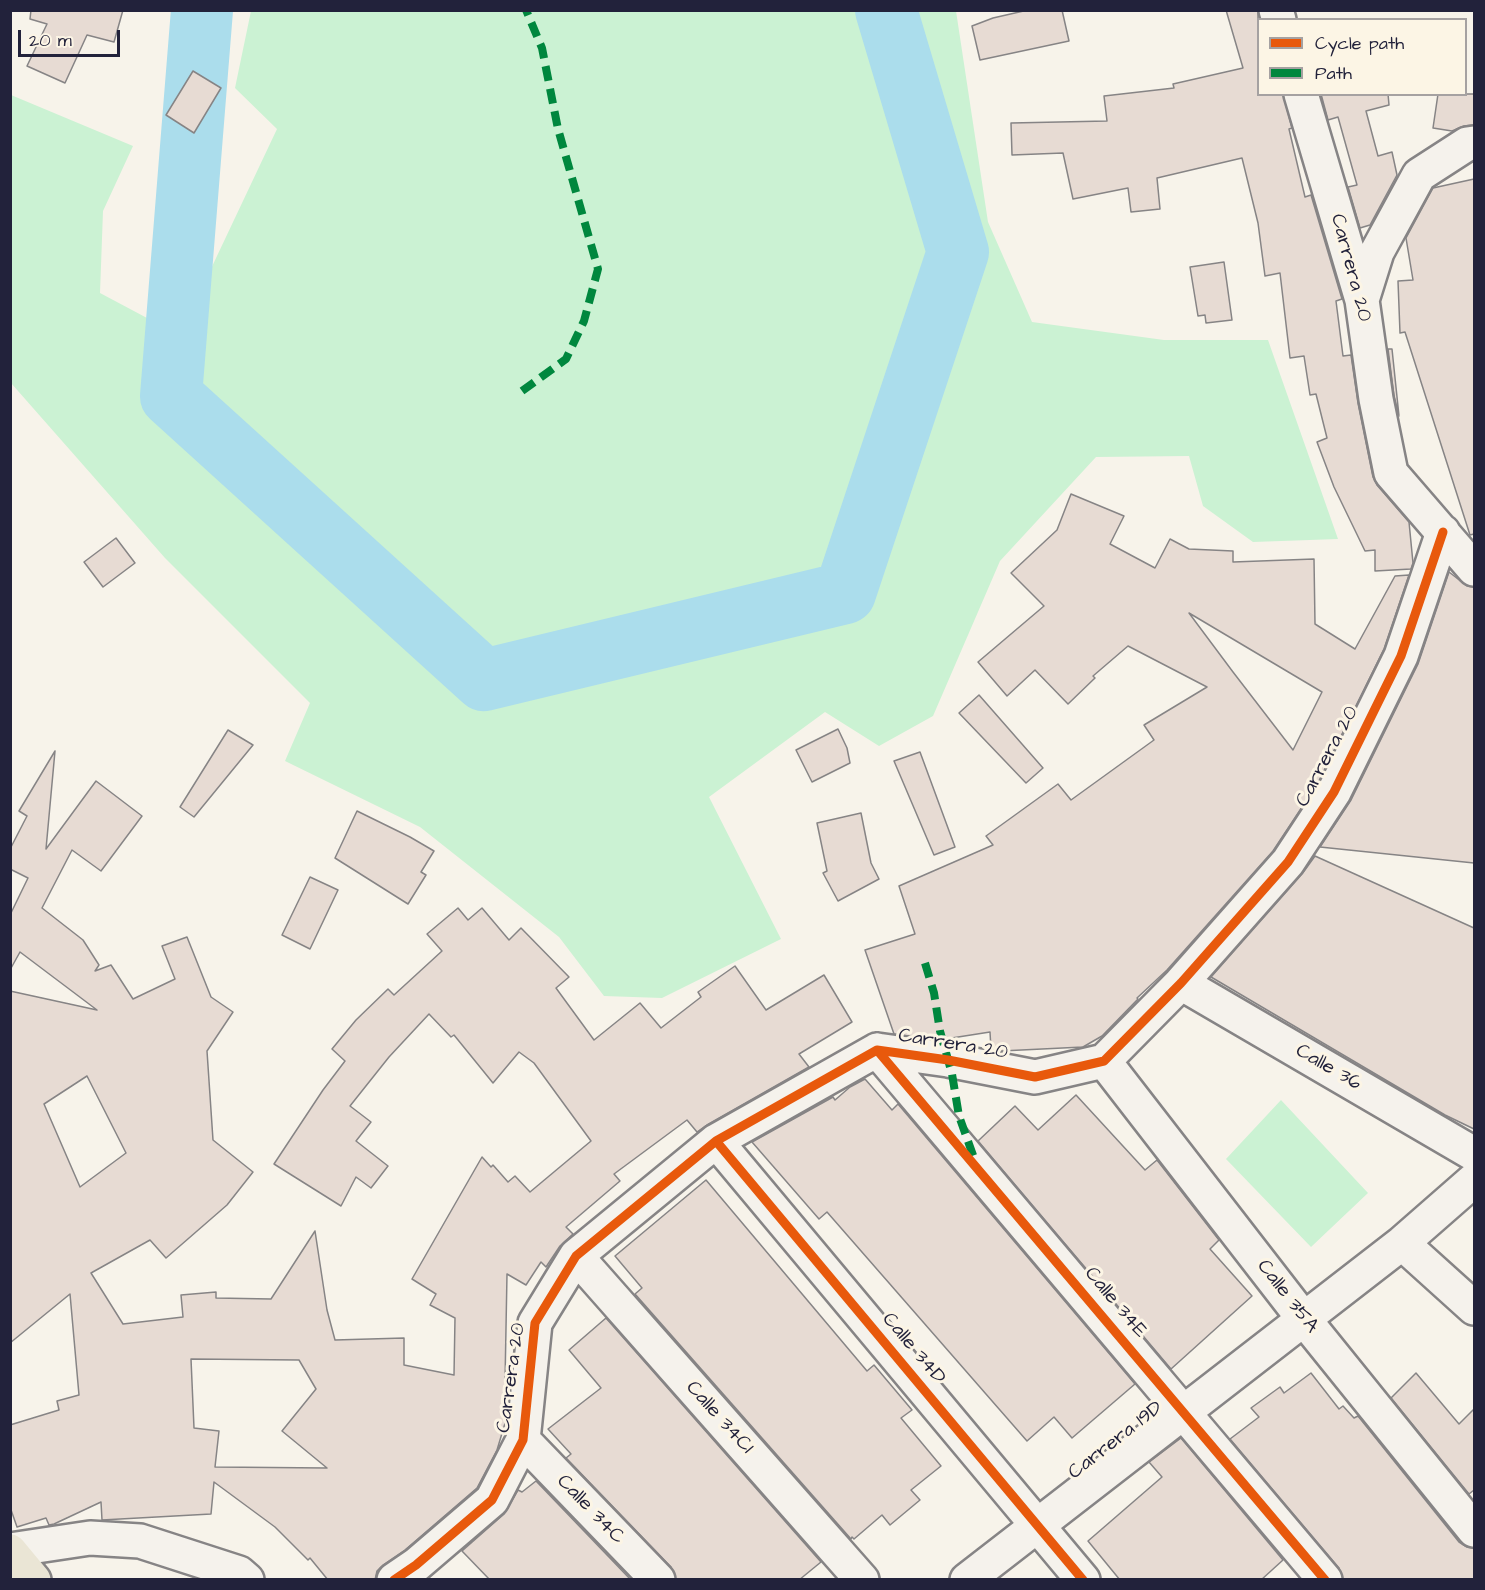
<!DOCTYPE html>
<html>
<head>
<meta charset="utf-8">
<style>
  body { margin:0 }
  #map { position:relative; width:1485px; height:1590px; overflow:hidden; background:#f7f3ea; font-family:"Architects Daughter",sans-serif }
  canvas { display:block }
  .frame { position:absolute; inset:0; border:12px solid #22223b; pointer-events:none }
  .legend { position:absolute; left:1257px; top:18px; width:210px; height:78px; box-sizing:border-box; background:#fcf5e5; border:2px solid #a5a1a1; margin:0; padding:8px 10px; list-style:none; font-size:18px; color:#22223b }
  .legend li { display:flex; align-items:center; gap:12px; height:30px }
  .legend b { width:30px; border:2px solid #a5a1a1 }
  .scale { position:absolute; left:18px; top:30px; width:102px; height:27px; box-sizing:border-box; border:3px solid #22223b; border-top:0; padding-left:8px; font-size:18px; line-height:21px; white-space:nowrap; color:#22223b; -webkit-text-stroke:4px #fcf5e5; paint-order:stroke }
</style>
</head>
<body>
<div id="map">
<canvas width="1485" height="1590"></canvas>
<div class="frame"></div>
<ul class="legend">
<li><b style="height:8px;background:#e8590c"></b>Cycle path</li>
<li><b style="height:8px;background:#00873e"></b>Path</li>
</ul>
<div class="scale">20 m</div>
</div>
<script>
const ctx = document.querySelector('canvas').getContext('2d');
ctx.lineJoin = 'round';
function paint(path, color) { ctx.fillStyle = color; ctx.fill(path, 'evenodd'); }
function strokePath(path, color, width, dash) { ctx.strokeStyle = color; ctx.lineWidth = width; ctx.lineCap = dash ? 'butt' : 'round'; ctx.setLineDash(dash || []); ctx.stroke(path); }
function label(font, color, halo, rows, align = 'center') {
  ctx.font = font + ' "Architects Daughter",sans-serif'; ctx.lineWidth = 6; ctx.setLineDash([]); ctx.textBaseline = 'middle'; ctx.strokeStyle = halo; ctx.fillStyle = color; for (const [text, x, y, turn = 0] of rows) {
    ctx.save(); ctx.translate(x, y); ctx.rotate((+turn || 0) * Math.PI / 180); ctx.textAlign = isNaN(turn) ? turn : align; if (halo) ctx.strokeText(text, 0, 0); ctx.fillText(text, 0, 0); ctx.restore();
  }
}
paint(new Path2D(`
  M251 11H956L988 222 1032 322 1164 340H1268L1338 539 1253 542 1203 506 1189 456 1096 457 1000 561 933 716 879 746 825 712 709 797 781 939 662 998 604 996 559 937 420 827 285 761 310 703 165 558 11 383V95L133 146 103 211 100 293 147 318 208 275 277 129 235 88Z
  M1281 1100 1368 1193 1311 1247 1226 1159Z`), '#cbf2d3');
strokePath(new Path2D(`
  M202 10 171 396 484 680 845 593 958 252 886 10`), '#abddec', 62);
const building = new Path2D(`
  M31 10H123L114 42 87 35 65 83 27 66 47 24 30 19Z
  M1028 10H1062L1069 41 980 60 972 26 993 18Z
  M1226 10H1258V94H1283L1292 128 1289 129 1305 197 1311 195 1342 299 1336 301 1343 356 1351 355 1358 403 1373 477 1377 485 1409 522 1413 563 1411 569 1375 571V550L1365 551 1334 487 1317 442 1327 438 1316 394 1310 395 1304 356 1290 358 1280 273 1265 276 1258 223 1242 158 1157 178 1160 209 1131 212 1128 188 1073 199 1063 153 1012 155 1011 123 1107 121 1104 96 1174 88 1173 84 1243 68Z
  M193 71 221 88 194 133 166 115Z
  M1321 94H1388L1389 105 1366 111 1378 156 1392 152 1397 175 1370 225 1360 228 1348 187 1357 185 1338 117 1328 120Z
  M1438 94H1474V125L1464 126 1452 131 1433 128Z
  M1474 179V534L1470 535 1405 332 1400 333 1398 281 1413 280 1406 238 1433 188Z
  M1224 262 1232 320 1206 323 1205 315 1198 316 1190 267Z
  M1388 349H1392L1399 416 1394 396Z
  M1071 494 1124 516 1110 544 1155 568 1170 539 1189 549 1233 551V562L1314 559 1315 624 1355 649 1395 576 1409 575 1384 649 1318 783 1273 851 1167 970 1137 998 1138 999 1102 1036 1083 1047 1001 1051 991 1049 990 1032 939 1040 894 1034 865 950 915 934 899 886 993 845 986 836 1058 784 1071 800 1154 740 1144 725 1207 687 1128 646 1093 676 1095 678 1068 704 1035 670 1007 696 978 662 1044 606 1011 573 1057 530ZM1189 613 1322 692 1293 750 1233 672Z
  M116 538 135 563 103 587 84 562Z
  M1449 572 1467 586 1474 587V863L1320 847 1351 800 1418 664Z
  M979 695 1043 768 1026 783 959 713Z
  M838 729 847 748 850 763 812 782 796 750Z
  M228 730 253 745 194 817 180 807Z
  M55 751 46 849 96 781 142 816 101 871 72 850 42 908 83 940 99 965 95 971 111 965 133 999 175 979 162 946 187 937 211 997 233 1012 207 1051 213 1140 253 1172 227 1205 166 1258 150 1240 91 1273 123 1324 183 1317 181 1295 216 1292V1298L271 1299 315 1231 327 1310 335 1340 404 1338V1365L454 1375 455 1318 430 1305 436 1294 412 1279 482 1157 491 1167 493 1165 508 1182 515 1176 530 1192 591 1141 534 1063 519 1052 493 1083 454 1035 451 1037 429 1014 389 1057 350 1106 371 1122 356 1141 388 1166 371 1188 356 1177 341 1206 274 1164 323 1090 345 1061 332 1049 356 1020 388 989 394 995 442 951 427 934 458 908 468 920 482 908 509 940 521 928 569 977 556 988 594 1040 640 1003 661 1028 701 997 698 992 735 966 766 1010 824 975 852 1022 799 1054 809 1067 707 1125 697 1132 687 1120 614 1174 620 1181 566 1227 573 1234 560 1246 546 1267 541 1262 526 1285 507 1274 505 1382 510 1383 506 1420 497 1450 477 1488 405 1550 383 1565 377 1571 375 1580H328L310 1558 308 1560 275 1527 214 1482 211 1514 102 1520 101 1502 54 1524 49 1525 46 1518 17 1527 10 1507V1425L59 1410 57 1401 79 1395 70 1294 10 1343V991L97 1010 20 952 10 970V915L28 878 10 869V849L27 816 19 811ZM87 1076 126 1153 80 1187 44 1104ZM191 1359 299 1360 316 1389 282 1431 327 1468 215 1467 219 1431 194 1428Z
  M920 752 955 847 934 855 894 761Z
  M357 811 410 837 434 851 421 872 426 875 408 904 335 858Z
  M861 813 871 863 879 879 838 901 823 873 827 871 817 823Z
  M1315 856 1474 928V1129L1445 1115 1211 977 1302 874Z
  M310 877 338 890 310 949 282 935Z
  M865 1079 892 1110 898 1104 1135 1384 1072 1438 1054 1417 1027 1441 827 1212 819 1219 752 1142 833 1097 835 1100 850 1087Z
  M1076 1095 1145 1170 1157 1160 1219 1240 1210 1249 1252 1296 1171 1369 978 1141 1015 1106 1038 1130Z
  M706 1180 867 1371 874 1365 912 1410 901 1418 941 1466 911 1490 920 1500 890 1525 882 1515 854 1539 852 1537 851 1539 635 1294 642 1288 615 1256Z
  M606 1318 821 1562 799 1580H676L671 1567 566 1458 571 1454 548 1429 601 1388 569 1350Z
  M1311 1373 1339 1409 1343 1406 1354 1418 1358 1416 1459 1542 1467 1547 1474 1548V1580H1343L1339 1568 1230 1439 1259 1417 1251 1408 1280 1387 1284 1393Z
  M1416 1373 1459 1424 1474 1409V1490L1469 1494 1391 1398Z
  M1181 1438 1283 1560 1261 1580H1120L1088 1541 1162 1477 1149 1462Z
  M536 1481 631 1580H490L462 1551 504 1514 518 1490 522 1492Z`);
paint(building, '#e7dbd3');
strokePath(building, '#868485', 1.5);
const minor = new Path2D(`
  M1276 10 1279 20
  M1301 94 1362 300 1376 399 1391 473 1474 569
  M1362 300 1377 252 1419 175 1467 144 1474 143
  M1181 983 1474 1154
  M877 1050 1325 1580
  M1104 1061 1303 1318 1474 1530
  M716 1141 1083 1580
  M1402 1243 1474 1308
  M576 1256 862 1580
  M523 1440 658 1580
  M10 1550 90 1538 140 1541 239 1573 247 1580
  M394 1580 416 1565 492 1500 523 1440 535 1323 576 1256 716 1141 877 1050 948 1060 1035 1077 1104 1061 1181 983 1288 862 1334 792 1401 656 1443 532
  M967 1580 1402 1243 1474 1180`);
const major = new Path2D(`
  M10 1551 34 1580`);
strokePath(minor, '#868485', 38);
strokePath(major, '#868485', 38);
strokePath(minor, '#f5f2ec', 33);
strokePath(major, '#eae5d5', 33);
strokePath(new Path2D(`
  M522 391 566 359 584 321 598 269 558 129 542 48 526 10
  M925 963 934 993 940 1031 952 1074 959 1116 974 1158`), '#00873e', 8, [15, 8]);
strokePath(new Path2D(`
  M877 1050 1325 1580
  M716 1141 1083 1580
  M394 1580 416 1565 492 1500 523 1440 535 1323 576 1256 716 1141 877 1050 948 1060 1035 1077 1104 1061 1181 983 1288 862 1334 792 1401 656 1443 532`), '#e8590c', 9);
label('20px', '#22223b', '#fcf5e5', [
  ["Carrera 20",1350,268,75],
  ["Carrera 20",1328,757,-62],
  ["Carrera 20",953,1045,9],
  ["Calle 36",1328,1068,30],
  ["Calle 35A",1287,1297,52],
  ["Calle 34E",1115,1303,50],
  ["Calle 34D",913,1349,50],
  ["Carrera 20",512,1378,-82],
  ["Calle 34C1",719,1418,48],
  ["Carrera 19D",1116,1441,-38],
  ["Calle 34C",590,1510,46]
]);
</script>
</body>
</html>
